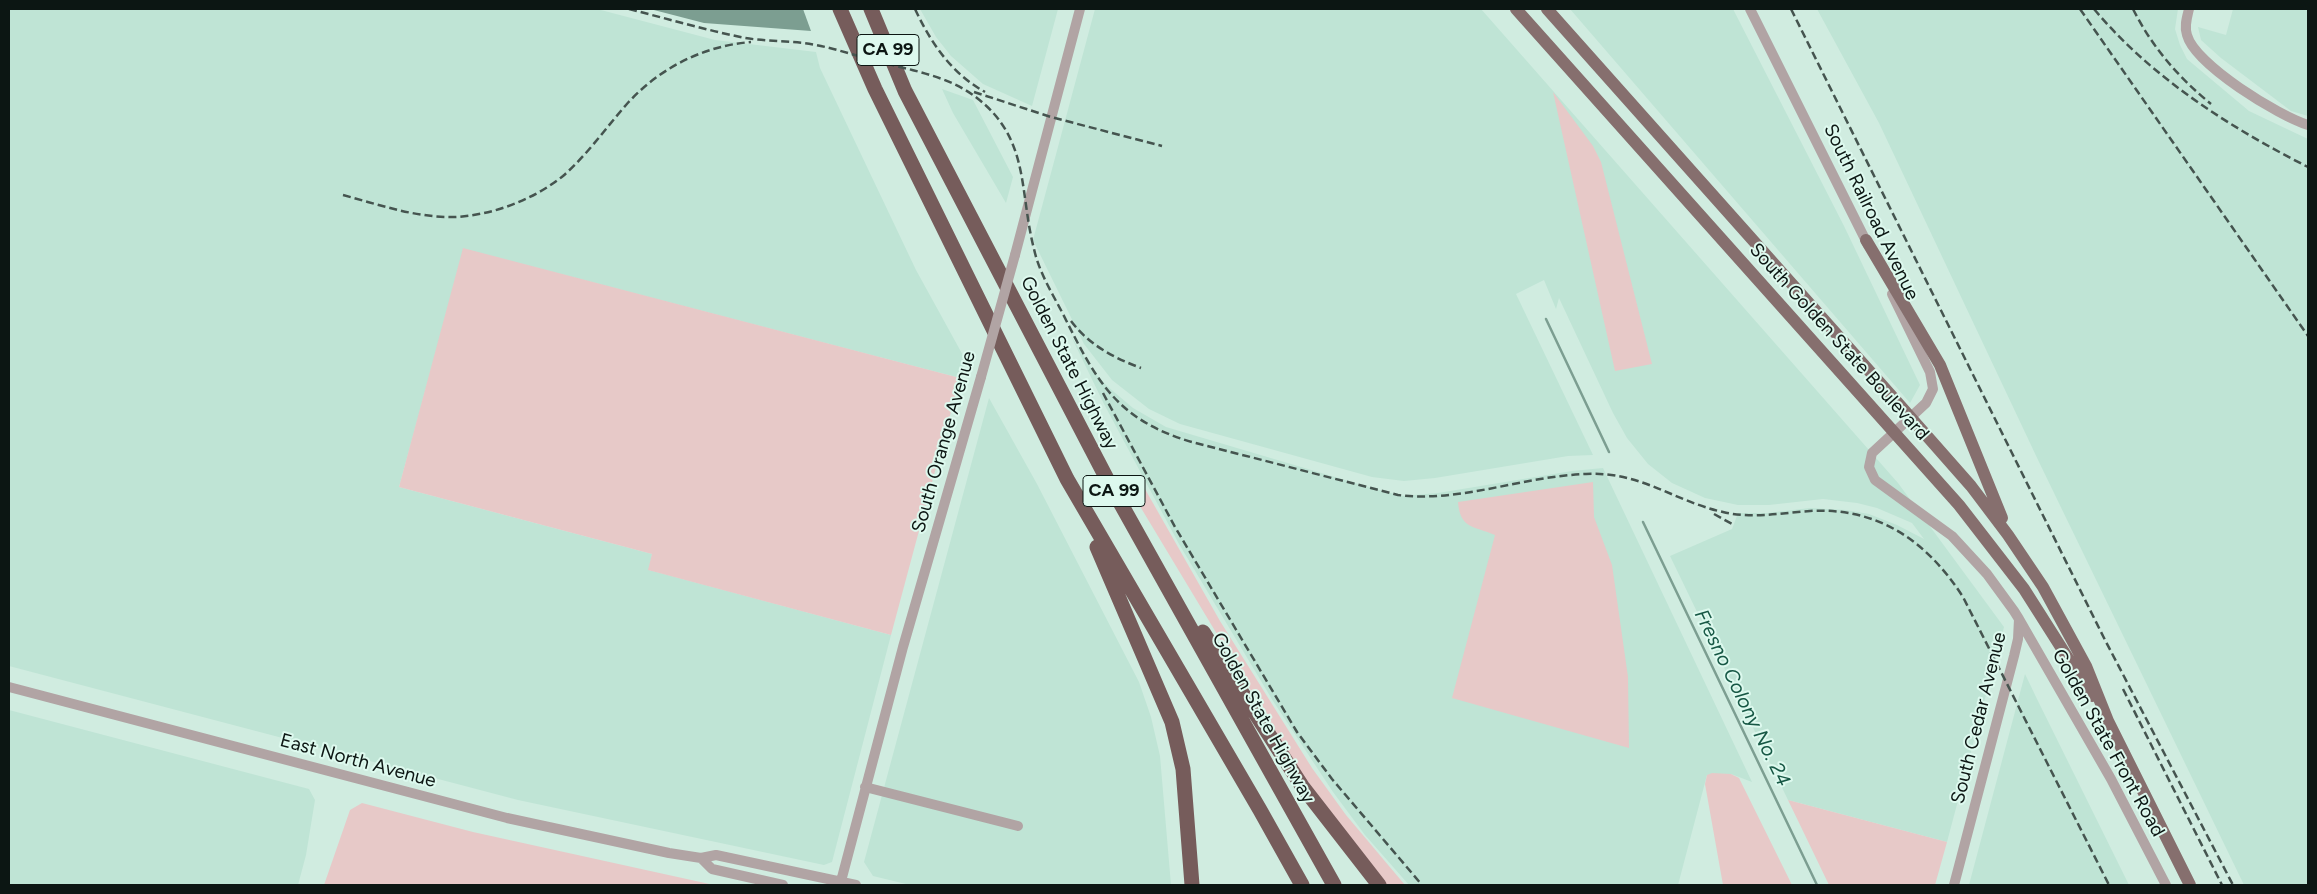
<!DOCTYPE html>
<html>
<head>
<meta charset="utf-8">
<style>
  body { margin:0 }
  #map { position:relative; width:2317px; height:894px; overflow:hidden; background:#d0ece0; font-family:Figtree,sans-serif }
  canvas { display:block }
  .frame { position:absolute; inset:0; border:10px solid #0c1613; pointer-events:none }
</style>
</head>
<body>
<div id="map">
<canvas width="2317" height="894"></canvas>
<div class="frame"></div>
</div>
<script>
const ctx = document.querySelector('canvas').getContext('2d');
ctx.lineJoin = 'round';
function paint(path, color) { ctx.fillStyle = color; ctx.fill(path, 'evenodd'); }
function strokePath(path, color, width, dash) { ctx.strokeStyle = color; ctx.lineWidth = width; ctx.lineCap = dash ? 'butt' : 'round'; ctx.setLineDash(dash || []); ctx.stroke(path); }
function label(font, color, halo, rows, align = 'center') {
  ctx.font = font + ' Figtree,sans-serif'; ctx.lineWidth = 4; ctx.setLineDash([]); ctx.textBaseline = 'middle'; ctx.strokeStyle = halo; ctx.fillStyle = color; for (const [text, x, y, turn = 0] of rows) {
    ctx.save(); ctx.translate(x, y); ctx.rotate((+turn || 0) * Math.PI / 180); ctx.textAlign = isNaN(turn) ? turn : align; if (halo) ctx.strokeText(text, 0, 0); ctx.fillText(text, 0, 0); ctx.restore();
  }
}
paint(new Path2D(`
  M9 9H597L715 40 816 52 820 68 916 270 965 359 960 378 464 249 399 487 652 554 649 570 891 635 832 862 824 865 518 800 9 666Z
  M920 9H1058L1032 106 983 84 951 56 936 37Z
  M1095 9H1481L1898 483 2004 627 1947 842 1788 800 1670 556 1732 529 1738 513H1767L1810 508 1846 510 1869 514 1897 525 1924 539 1912 523 1877 508 1857 503 1823 499 1769 505H1738L1705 498 1672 483 1648 464 1627 438 1613 413 1559 298 1556 309 1544 280 1516 294 1593 455 1568 456 1435 478 1404 481 1372 477 1180 424 1149 409 1112 380 1084 344 1033 240Z
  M1570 9H1733L1844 226 1920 385 1910 403Z
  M1817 9H2178L2175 29 2180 45 2187 59 2249 111 2308 139V885H2244L2039 462 1879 123Z
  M2233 9H2308V116L2291 111 2221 58 2201 40 2198 27 2226 35Z
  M942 89 973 100 1013 177 1006 203 953 113Z
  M1071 336 1093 371 1107 386 1133 408 1166 427 1372 488 1402 496 1438 493 1572 471 1603 468 1752 782 1731 774 1707 775 1678 885H1409L1365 835 1333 792 1273 701 1179 544 1104 404Z
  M989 398 1037 484 1139 682 1151 717 1160 756 1171 885H910L873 876 864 862Z
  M2025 674 2037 699 2129 885H1969Z
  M9 710 309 789 315 800 306 855 298 885H9Z`), '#bfe4d5');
paint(new Path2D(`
  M1553 92 1593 146 1601 162 1652 364 1615 371Z
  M463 248 960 378 891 635 648 570 652 554 399 487Z
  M1141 482 1220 621 1312 768 1346 815 1405 885H1387L1337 823 1300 772 1129 488Z
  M1593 482 1594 517 1612 565 1628 677 1629 748 1452 698 1495 535C1474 526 1460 529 1458 502Z
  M1712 773 1731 774 1739 778 1792 885H1723L1705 784 1707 775Z
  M1788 800 1947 842 1935 885H1829Z
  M362 803 473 832 714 885H324L350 810Z`), '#e7c9c8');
paint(new Path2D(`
  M650 9H803L811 31 704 23Z`), '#7c9e91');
strokePath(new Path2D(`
  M1546 319 1609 452
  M1643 522 1817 885`), '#7c9e91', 2.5);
strokePath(new Path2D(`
  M1750 9 1868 245
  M2189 9C2187 17 2184 26 2187 35 2195 65 2279 116 2308 125
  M1015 255 1080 9
  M1892 294 1930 372 1933 389 1926 403 1872 453 1869 467 1875 480 1952 536 1987 574 2014 611 2019 619 2018 639 2014 656 1954 885
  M2019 619 2111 779 2166 885
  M9 687 507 818 669 853 701 858 716 855 856 885
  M865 787 1018 826
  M701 858 712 869 783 885
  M840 885 903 647 981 377`), '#b1a4a4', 10);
strokePath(new Path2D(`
  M1516 9 1959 505 2024 589 2092 696
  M1547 9 1897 402 1971 486 2008 535 2043 587 2086 666 2108 721 2190 885
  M1866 240 1940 365 2002 518`), '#866f6e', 12);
strokePath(new Path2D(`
  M840 9 875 89 1067 479 1260 810 1302 885
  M871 9 905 91 1107 479 1334 885
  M1097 547 1172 722 1183 769 1192 885
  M1203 632 1302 786 1379 885`), '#765c5b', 15);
strokePath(new Path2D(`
  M629 9C668 19 706 30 745 38 764 41 784 41 804 43 827 46 850 54 873 60 908 70 948 75 977 98 1030 139 1019 191 1034 249 1039 272 1052 293 1063 314 1096 380 1116 420 1192 442L1398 495C1461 503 1523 476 1586 474 1641 471 1673 501 1723 512 1752 519 1780 513 1810 511 1878 507 1927 541 1963 597L2109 885
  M915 9C931 43 951 73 985 92
  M1791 9 2105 640 2233 885
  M2080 9 2308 336
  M2094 9C2152 78 2229 127 2308 167
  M2133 9C2152 47 2178 77 2211 104
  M974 92 1051 117 1162 146
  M343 195C380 205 417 218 455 217 493 215 533 200 563 176 587 155 605 129 626 105 658 69 702 46 751 42
  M1071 321C1089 345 1114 358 1141 368
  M1103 393 1175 527 1297 732 1332 779 1422 885
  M1714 514 1734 525
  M2123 689 2222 885`), '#45544f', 2.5, [8, 4]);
strokePath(new Path2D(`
  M981 377 1015 255`), '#b1a4a4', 10);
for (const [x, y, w] of [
  [888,50,62],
  [1114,491,62]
]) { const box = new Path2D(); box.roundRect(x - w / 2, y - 15.5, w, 31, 4); ctx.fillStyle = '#ddf9ee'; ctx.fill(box); strokePath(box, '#0c1613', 1); }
label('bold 18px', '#0c1613', null, [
  ["CA 99",888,50],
  ["CA 99",1114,491]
]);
label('19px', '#0c1613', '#ddf9ee', [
  ["South Railroad Avenue",1871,212,64],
  ["South Golden State Boulevard",1839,342,48],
  ["Golden State Highway",1069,363,63],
  ["South Orange Avenue",944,442,-74],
  ["Golden State Highway",1263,718,61],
  ["South Cedar Avenue",1979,718,-76],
  ["Golden State Front Road",2108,743,61],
  ["East North Avenue",358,761,15]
]);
label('italic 20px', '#175845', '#ddf9ee', [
  ["Fresno Colony No. 24",1742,698,64]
]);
</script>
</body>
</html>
